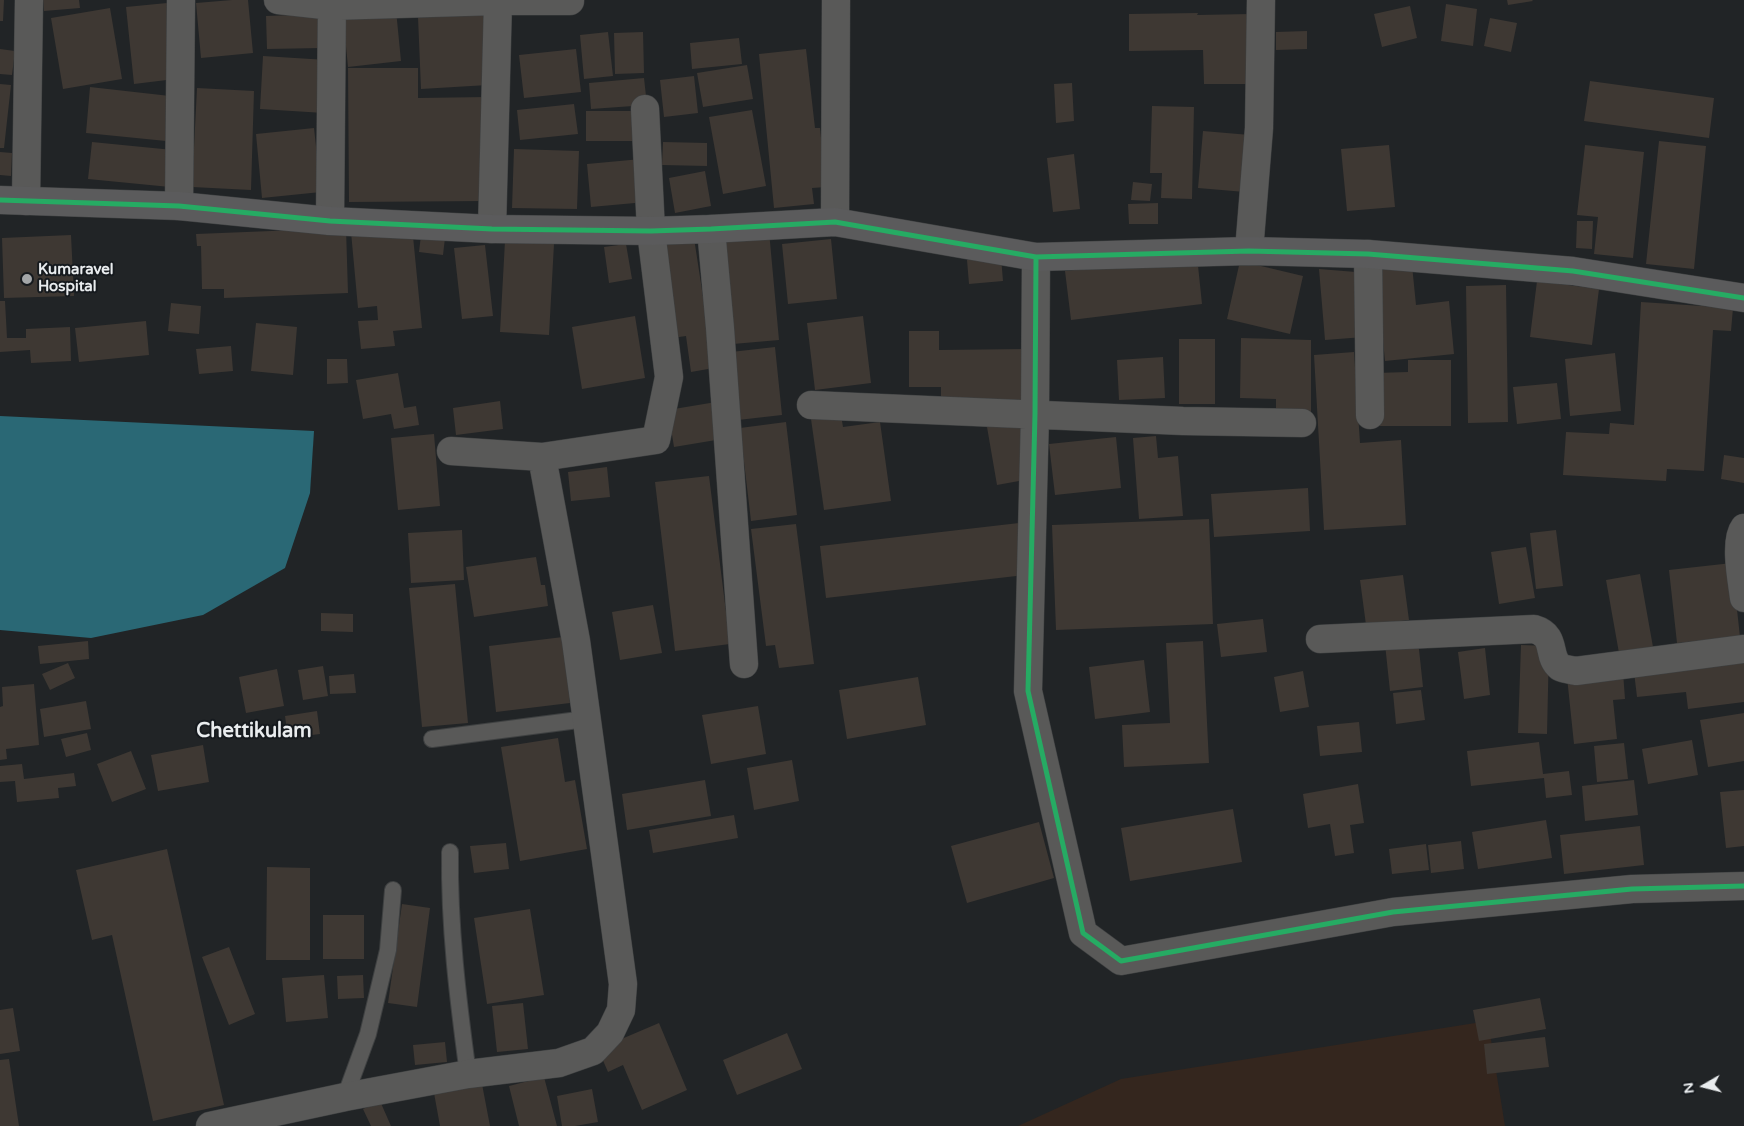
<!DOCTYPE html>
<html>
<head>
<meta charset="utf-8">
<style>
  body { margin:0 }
  #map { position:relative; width:1744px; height:1126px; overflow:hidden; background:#212426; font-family:"Varela Round",sans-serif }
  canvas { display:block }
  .north { position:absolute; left:1679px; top:1061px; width:50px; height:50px; -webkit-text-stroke:4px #161a1e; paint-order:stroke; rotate:262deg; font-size:14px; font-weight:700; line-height:20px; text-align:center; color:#e9ecee }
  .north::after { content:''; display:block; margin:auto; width:18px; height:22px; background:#e9ecee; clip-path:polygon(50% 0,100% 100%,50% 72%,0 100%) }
</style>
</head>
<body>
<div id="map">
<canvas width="1744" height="1126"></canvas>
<div class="north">N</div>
</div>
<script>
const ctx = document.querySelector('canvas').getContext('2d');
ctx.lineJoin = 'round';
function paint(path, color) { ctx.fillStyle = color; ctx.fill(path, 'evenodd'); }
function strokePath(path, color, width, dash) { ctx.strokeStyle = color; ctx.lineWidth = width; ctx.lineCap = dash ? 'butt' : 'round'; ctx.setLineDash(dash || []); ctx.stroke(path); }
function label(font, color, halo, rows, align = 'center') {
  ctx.font = font + ' "Varela Round",sans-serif'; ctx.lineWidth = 4; ctx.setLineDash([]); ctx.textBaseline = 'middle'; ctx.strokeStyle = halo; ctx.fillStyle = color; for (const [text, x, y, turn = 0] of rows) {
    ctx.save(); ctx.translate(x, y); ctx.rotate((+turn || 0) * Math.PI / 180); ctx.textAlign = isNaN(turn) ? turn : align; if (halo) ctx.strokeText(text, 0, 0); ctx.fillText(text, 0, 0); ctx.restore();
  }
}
paint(new Path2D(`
  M1488 1021 1505 1126H1018L1121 1079Z`), '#34261e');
paint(new Path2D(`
  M0 416 314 431 310 493 285 568 203 615 91 638 0 630Z`), '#2a6875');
paint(new Path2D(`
  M0 0H4L3 21H0Z
  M43 0H79L80 8 44 11Z
  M232 0H248L253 53 201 58 196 3Z
  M1507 0H1532L1533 1 1508 5Z
  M167 3 175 79 134 84 126 7Z
  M1446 4 1477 9 1473 46 1441 41Z
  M1410 6 1417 38 1382 47 1374 14Z
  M110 8 122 79 63 89 51 18Z
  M396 10 401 61 348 67 343 16Z
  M1198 13 1197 15 1251 14 1252 84H1204L1203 50 1129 51V14Z
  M320 14 322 48 267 49 266 16Z
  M487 14 488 85 421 89 418 17Z
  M1490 18 1517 23 1511 52 1484 46Z
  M1307 31V49L1276 50V32Z
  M608 32 613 76 584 79 580 35Z
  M643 32 644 73 615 74 614 33Z
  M739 38 742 64 692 69 690 43Z
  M0 49 15 51 12 75 0 74Z
  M576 49 581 92 524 98 519 55Z
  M806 49 815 128H820L826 187 812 188 814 204 774 208 759 54Z
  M263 56 327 60 324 113 260 109Z
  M747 65 753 99 703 107 697 73Z
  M348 68H418V98L487 97V201L349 202Z
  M694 76 698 113 664 117 660 80Z
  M644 78 647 105 591 109 589 83Z
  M1590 81 1714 98 1709 138 1584 121Z
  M1072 83 1074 121 1056 123 1054 84Z
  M0 84 11 85 4 148H0Z
  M90 87 170 96 166 141 86 133Z
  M197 88 254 91 251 190 192 187Z
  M574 104 578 134 520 140 517 110Z
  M1152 106 1194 107 1192 199 1161 198 1162 173H1150Z
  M752 110 766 186 723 194 709 117Z
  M586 111H638V141H586Z
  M314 128 321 192 262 198 256 134Z
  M1203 131 1250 135 1245 192 1198 188Z
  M1659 141 1706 146 1694 269 1646 264Z
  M92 142 173 150 170 187 88 179Z
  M663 142 707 143V166L662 165Z
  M1389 145 1395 207 1347 211 1341 149Z
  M1585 145 1644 152 1633 258 1594 254 1598 217 1577 215Z
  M514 149 579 151 577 209 512 208Z
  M0 152 12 153 11 176 0 175Z
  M1074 154 1080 209 1053 212 1047 158Z
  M641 159 646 202 591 207 587 164Z
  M705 171 711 206 675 213 669 178Z
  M1133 182 1152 184 1150 201 1131 200Z
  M1158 203V224H1129L1128 204Z
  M1577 221H1593L1592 249 1576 248Z
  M412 226 422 328 393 331 395 346 361 349 358 321 378 320 377 306 358 308 351 232Z
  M346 228 348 293 224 298V289H202L201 246H197L196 234Z
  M769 231 779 340 733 344 722 236Z
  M71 235 74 296 4 298 2 238Z
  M421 235 445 238 443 255 419 252Z
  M694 238 714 368 691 372 686 336 672 338 657 243Z
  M831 239 837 299 788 304 782 244Z
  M505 241 554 244 549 335 500 332Z
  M626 244 632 279 609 283 604 247Z
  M485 245 493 316 462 319 454 248Z
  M1197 256 1202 304 1071 320 1065 271Z
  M1001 257 1003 281 969 284 967 260Z
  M1240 261 1303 276 1290 334 1227 319Z
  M1412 265 1416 305 1449 301 1454 354 1385 361 1376 269Z
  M1319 269 1356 272 1364 337 1325 340Z
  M1537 281 1599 289 1592 345 1530 337Z
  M1506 285 1508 422 1468 423 1466 286Z
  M0 301H5L7 338H26V329L70 327 71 361 31 363 30 350 0 352Z
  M1641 302 1733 308 1731 331 1713 330 1704 471 1667 469 1666 481 1563 475 1566 432 1609 434 1610 423 1634 425Z
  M171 303 201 306 199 334 168 331Z
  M635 316 645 378 582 389 572 327Z
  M863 316 871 383 815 390 807 323Z
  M146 321 149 355 79 362 75 328Z
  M256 323 297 327 293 375 251 371Z
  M909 331H939V350L1026 349 1027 400 941 401V387H909Z
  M1241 338 1311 340V416H1276V399L1240 398Z
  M1179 339H1215V404H1179Z
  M231 346 233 371 199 374 196 349Z
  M775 347 782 415 738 420 731 352Z
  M1354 352 1360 443 1401 440 1406 525 1324 530 1314 355Z
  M1615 353 1621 411 1570 416 1565 359Z
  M1163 357 1165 398 1119 400 1117 360Z
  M327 359H347L348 383 327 384Z
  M1408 360H1451V426H1376L1375 373 1408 372Z
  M398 373 404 408 416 406 419 425 394 429 391 414 363 419 356 380Z
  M1557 383 1561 419 1517 424 1513 387Z
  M500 401 503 429 456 435 453 408Z
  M716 402 722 439 674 447 668 410Z
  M841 415 843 427 880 422 891 501 824 510 811 419Z
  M786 422 797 515 751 521 740 428Z
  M1020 422 1030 479 997 485 987 427Z
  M434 434 440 506 398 510 391 438Z
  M1156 436 1158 458 1178 456 1183 516 1139 519 1133 438Z
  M1116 437 1121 488 1055 495 1049 444Z
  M1724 455 1744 458V483L1721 479Z
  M607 467 610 497 571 501 568 472Z
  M709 476 730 644 675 651 655 482Z
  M1308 488 1310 531 1214 537 1211 494Z
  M1209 519 1213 624 1056 630 1052 525Z
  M1019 523 1025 575 826 598 820 546Z
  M796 524 814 664 779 668 775 645 766 646 751 529Z
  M462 530 464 580 411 583 408 533Z
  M1556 530 1563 586 1536 589 1530 533Z
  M1526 547 1535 598 1499 604 1491 552Z
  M536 557 541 585H545L548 606 474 617 466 567Z
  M1732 563 1740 637 1677 643 1669 570Z
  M1640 574 1653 647 1619 653 1606 580Z
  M1403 575 1409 620 1366 625 1360 580Z
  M455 584 468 723 422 727 409 588Z
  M653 605 662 653 620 660 612 612Z
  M321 613 353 614V632L321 631Z
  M1263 619 1267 652 1221 657 1217 624Z
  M563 637 570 703 496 712 489 646Z
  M1418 640 1423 687 1390 691 1385 644Z
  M88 641 89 659 40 664 38 646Z
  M1203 641 1209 763 1124 767 1122 725 1170 723 1166 643Z
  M1521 645 1549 646 1547 734 1518 733Z
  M1485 648 1490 695 1464 699 1458 652Z
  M1744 659V702L1688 709 1686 692 1637 697 1634 672Z
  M1144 660 1150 712 1095 719 1089 667Z
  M68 663 75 678 50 690 42 674Z
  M323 666 328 696 303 700 298 670Z
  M277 669 284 706 246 713 239 677Z
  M1303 671 1309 707 1280 712 1274 677Z
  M1623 672 1625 699 1613 700 1617 739 1574 744 1567 677Z
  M354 674 356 693 330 694 329 676Z
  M918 677 926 725 847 739 839 690Z
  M34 684 39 745 6 749 7 759 0 760V707L3 706 2 687Z
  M1421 690 1425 720 1396 724 1393 693Z
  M86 701 91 729 44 737 40 709Z
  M758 706 766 754 711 764 702 715Z
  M317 711 320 734 288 738 285 716Z
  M1744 713V761L1708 767 1700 720Z
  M1359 722 1362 752 1320 756 1317 726Z
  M87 733 91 750 66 757 61 739Z
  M558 738 565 782 575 780 587 849 520 861 501 747Z
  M1692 740 1698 775 1648 784 1642 749Z
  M1539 742 1543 774 1569 771 1572 795 1546 798 1544 778 1471 786 1467 751Z
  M1624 743 1628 779 1597 782 1594 746Z
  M203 745 209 782 158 791 151 755Z
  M131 751 146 789 112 802 97 764Z
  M792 760 799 801 754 810 747 768Z
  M22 764 24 779 74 773 76 786 58 788 59 798 17 802 15 781 0 782V766Z
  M705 780 711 816 627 830 622 794Z
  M1634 780 1638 815 1585 821 1582 786Z
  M1358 784 1364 823 1350 825 1354 853 1335 856 1330 824 1308 828 1303 794Z
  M1744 790V846L1726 848 1720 792Z
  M1233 809 1242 862 1130 881 1121 828Z
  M734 815 738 838 653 853 649 830Z
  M1546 820 1552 858 1478 869 1472 832Z
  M1039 822 1054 878 967 903 951 846Z
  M1640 826 1644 865 1564 874 1560 835Z
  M1461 841 1464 869 1431 873 1428 845Z
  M506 843 509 869 474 873 470 846Z
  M1426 844 1429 870 1392 874 1389 849Z
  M167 849 224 1105 153 1121 112 935 92 940 76 870Z
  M267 867 310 868V960H266Z
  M402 904 430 908 417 1007 388 1003Z
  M530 909 544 995 487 1004 474 918Z
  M323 915H364V959H323Z
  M229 947 255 1014 229 1025 202 957Z
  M324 975 328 1018 286 1022 282 978Z
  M363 975 364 998 338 999 337 976Z
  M1540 998 1546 1029 1479 1041 1473 1010Z
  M523 1003 528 1049 497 1052 492 1006Z
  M13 1008 20 1051 0 1054V1010Z
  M659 1023 687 1090 642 1110 623 1065 608 1072 598 1049Z
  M787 1033 802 1069 737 1095 723 1060Z
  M1545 1037 1549 1067 1487 1074 1484 1044Z
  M445 1042 447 1062 415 1065 413 1045Z
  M9 1059 19 1126H0V1060Z
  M544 1077 557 1126H519L509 1086Z
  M482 1084 490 1126H440L434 1093Z
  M592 1089 598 1122 575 1126H562L557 1096Z
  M380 1101 391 1126H371L363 1109Z`), '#3e3833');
const lane = new Path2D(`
  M432 739 586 719
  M450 852C449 927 458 1000 468 1074
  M345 1097 368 1034 388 950 393 890`);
const street = new Path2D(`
  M278 0 332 6 498 1H570
  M26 201 29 0
  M179 206 181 0
  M330 221 332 0
  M835 222 836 0
  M492 229 498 1
  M711 229 720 328 744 664
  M1249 251 1259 128 1261 0
  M1368 254 1370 415
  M1036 257 1035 414 1028 691 1083 933 1121 961 1393 912 1632 889 1744 886
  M811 405 1183 421 1302 423
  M451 451 542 457 656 440 669 377 651 231 645 109
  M1744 528C1734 541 1742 582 1744 598
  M1320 639 1534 629C1558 636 1546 656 1560 667 1564 669 1571 670 1576 671L1744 649
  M210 1126 345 1097 468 1074 559 1063 593 1051 610 1033 621 1010 623 984 576 641 542 457`);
const secondary = new Path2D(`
  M0 200 179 206 330 221 492 229 651 231 711 229 835 222 1036 257 1249 251 1368 254 1573 271 1744 298`);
strokePath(lane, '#3e4041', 18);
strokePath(street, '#3e4041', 29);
strokePath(secondary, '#3e4041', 29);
strokePath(lane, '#595958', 16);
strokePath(street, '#595958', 28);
strokePath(secondary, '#5b5b5c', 28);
strokePath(new Path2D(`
  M0 200 179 206 330 221 492 229 651 231 711 229 835 222 1036 257 1249 251 1368 254 1573 271 1744 298
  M1036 257 1035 414 1028 691 1083 933 1121 961 1393 912 1632 889 1744 886`), '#26ab63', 5);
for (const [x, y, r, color] of [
  [27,279,6,"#a3a6a8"]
]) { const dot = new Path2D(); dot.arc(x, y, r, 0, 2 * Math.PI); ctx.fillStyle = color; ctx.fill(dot); strokePath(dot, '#161a1e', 2); }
label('bold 15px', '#e9ecee', '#161a1e', [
  ["Kumaravel",38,270],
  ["Hospital",38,287]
], 'left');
label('bold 20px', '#e9ecee', '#161a1e', [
  ["Chettikulam",254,732]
]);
</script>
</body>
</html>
